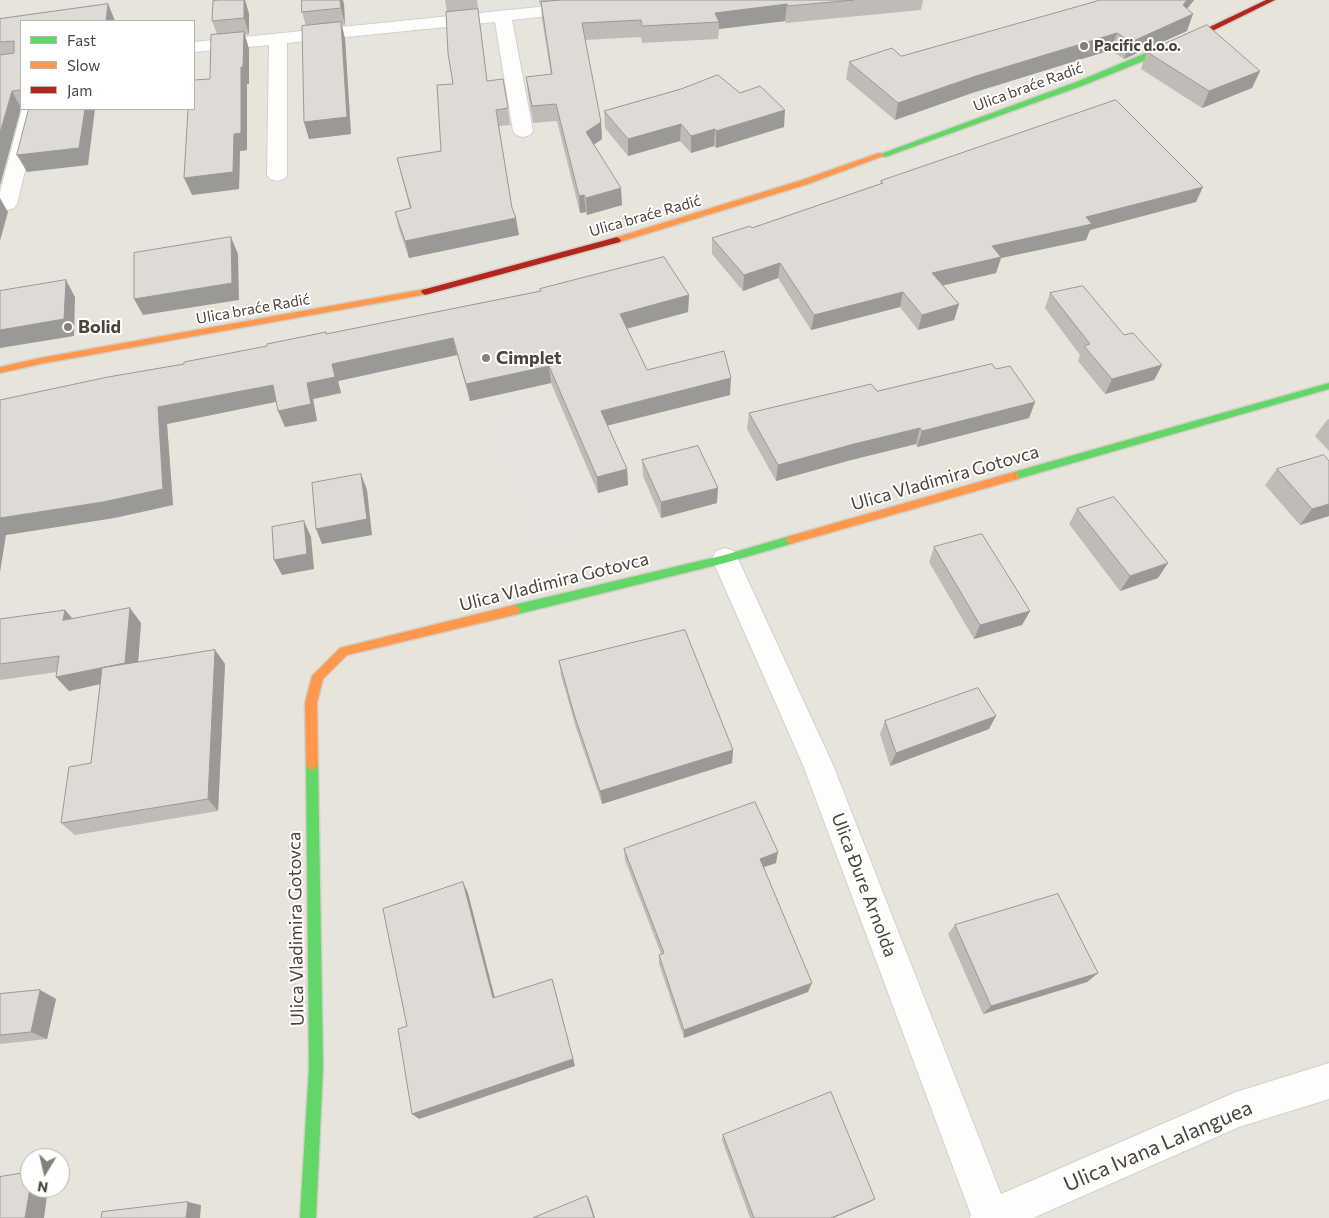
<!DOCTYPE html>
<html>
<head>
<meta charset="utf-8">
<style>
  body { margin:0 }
  #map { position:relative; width:1329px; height:1218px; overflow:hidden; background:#f4f2ee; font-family:Commissioner,sans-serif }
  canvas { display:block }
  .legend { position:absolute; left:20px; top:20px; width:175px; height:90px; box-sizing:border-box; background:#fff; border:1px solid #b7b4b0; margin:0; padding:6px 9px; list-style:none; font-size:15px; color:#4b4439 }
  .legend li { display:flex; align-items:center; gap:10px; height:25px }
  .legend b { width:25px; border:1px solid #b7b4b0 }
  .north { position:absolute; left:20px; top:1148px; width:50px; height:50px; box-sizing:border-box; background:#fff; border:1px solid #b7b4b0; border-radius:50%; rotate:189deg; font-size:14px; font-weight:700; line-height:20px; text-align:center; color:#4b4439 }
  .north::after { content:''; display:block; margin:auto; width:18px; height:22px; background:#868178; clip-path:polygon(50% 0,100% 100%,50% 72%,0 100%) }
</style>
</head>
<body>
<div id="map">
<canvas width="1329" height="1218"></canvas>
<ul class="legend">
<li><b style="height:6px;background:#63d668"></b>Fast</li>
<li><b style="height:6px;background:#ff974d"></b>Slow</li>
<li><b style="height:6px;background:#b3261e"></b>Jam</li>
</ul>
<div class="north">N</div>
</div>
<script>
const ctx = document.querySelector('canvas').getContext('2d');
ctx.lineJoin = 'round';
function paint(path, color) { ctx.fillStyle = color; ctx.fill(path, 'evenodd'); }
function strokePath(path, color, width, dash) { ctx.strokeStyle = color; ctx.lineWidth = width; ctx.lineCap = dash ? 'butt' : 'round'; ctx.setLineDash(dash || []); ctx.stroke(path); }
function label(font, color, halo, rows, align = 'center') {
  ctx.font = font + ' Commissioner,sans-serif'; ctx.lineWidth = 4; ctx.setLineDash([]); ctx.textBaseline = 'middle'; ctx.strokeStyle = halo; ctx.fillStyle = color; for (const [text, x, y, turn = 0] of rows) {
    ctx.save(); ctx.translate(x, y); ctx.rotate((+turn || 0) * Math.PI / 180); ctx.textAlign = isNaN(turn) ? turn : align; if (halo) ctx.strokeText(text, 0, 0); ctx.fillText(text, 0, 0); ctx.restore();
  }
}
paint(new Path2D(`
  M0 0H1329V1218H0ZM21 21H194V109H21ZM30 1158H60V1188H30Z`), '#e7e4dc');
paint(new Path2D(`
  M545 399 608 527 532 547 483 414Z`), '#e6e3df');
const street = new Path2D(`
  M578 3 584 4 586 8 584 12 512 20 533 131 530 135 523 137 516 135 513 131 495 22 287 43V175L284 179 277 181 270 179 267 175 269 45 194 52V42Z
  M22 109H40L17 204 14 208 7 210 0 208V192Z
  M725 548 734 551 738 559 833 765 1001 1194 1236 1092 1329 1063V1099L1239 1127 1033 1218H970L971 1215 803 765 712 559 716 551Z`);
const fast = new Path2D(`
  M1196 32 1203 34 1163 53 1084 85 885 157 878 155 1079 81Z
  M1329 383V389L1014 480 1009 476 1014 472Z
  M790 536 795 540 794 543 725 563 514 615 510 613 508 610 510 607 514 605 725 555Z
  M312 758 316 760 318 764 323 1067 316 1218H300L309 1067 306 764 308 760Z`);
const slow = new Path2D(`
  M879 153 886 155 808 184 620 242 617 243 613 240 614 238 802 180Z
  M425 289 429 292 428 294 40 364 0 373V367L40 358Z
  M1014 472 1018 473 1019 476 1018 479 790 544 785 540 790 536Z
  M514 605 518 607 520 610 518 613 514 615 347 655 323 679 317 703 318 764 316 768 312 770 308 768 306 764 305 703 312 676 340 648Z`);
const jam = new Path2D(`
  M1266 0H1275L1202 36 1195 34Z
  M617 237 621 240 620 242 425 295 421 292 422 290Z`);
strokePath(street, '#d2d0cb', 2);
strokePath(fast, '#d3cfc5', 3);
strokePath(slow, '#d3cfc5', 3);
strokePath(jam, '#d3cfc5', 3);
paint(street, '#fdfdfc');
paint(fast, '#63d668');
paint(slow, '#ff974d');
paint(jam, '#b3261e');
paint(new Path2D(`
  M220 0H245L249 14V34L245 35 249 49V84H247V150L240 151 239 189 192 195 217 34 212 21Z
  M445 0H477L487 81 508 108 510 125 499 126 512 208 519 235 409 258 399 229 395 212 410 209 397 158 441 151 453 84 447 12Z
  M539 0H923L921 10 786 23 785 21 719 29 718 39 642 43 641 37 585 40 601 122 602 139 594 145 622 205 587 215 586 212 580 213 557 121 533 123 528 94 526 77 551 75 542 19 541 5H540Z
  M1194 0 1187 9V31L1124 59 1111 50 972 93 895 120 846 79 849 62 901 56Z
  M108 4 115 21H21V108L0 185V19Z
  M344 4 345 25H342L345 39 351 134 309 139 304 122 306 26 302 12Z
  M1147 52 1260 71 1252 88 1202 108 1141 69Z
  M604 111 784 127 716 148 714 146 691 153 680 141 628 156 605 128Z
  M881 181 1196 202 1090 230 1086 240 1001 258 996 273 942 285 959 304 954 320 918 330 900 307 811 330 778 278 743 291 712 254V238L752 228 880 184Z
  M540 289 689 295 688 312 627 329 647 370 730 395 607 425 627 469 628 485 598 493 551 383 470 401 457 355 338 381 341 393 313 399 317 421 285 427 276 402 167 424 173 505 114 518 6 535 0 400 184 364 326 334 540 291Z
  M1050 293 1124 335 1162 365 1154 380 1105 394 1078 361 1080 355 1045 308Z
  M996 369 1035 402 1029 418 917 447 916 444 851 460 776 481 747 429 749 413 877 391Z
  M1329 419V451L1315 436 1327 420Z
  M642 460 717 503 661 518 643 476Z
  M1277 469 1329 516 1300 525 1265 485Z
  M1077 509 1158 578 1120 591 1069 524Z
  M934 547 1030 611 1022 625 974 639 929 562Z
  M65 610 72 618 141 623 138 662 215 650 225 664 218 811 75 835 61 823 91 763 100 684 69 691 56 677 57 672 0 680V619Z
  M559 661 733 750 732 763 602 804 576 728 561 675Z
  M885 721 989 729 890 766 880 734Z
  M624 849 776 863 764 867 808 992 684 1038 659 964V955L661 954 625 860Z
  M955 925 1098 973 1087 982 983 1014 948 934Z
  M40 990 56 999 47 1039 0 1044V994Z
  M723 1135 870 1202 833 1218H750L722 1140Z`), '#bfbcb8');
paint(new Path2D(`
  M244 0H245L249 14V34L244 18Z
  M340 0H343L344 4 345 25 341 8Z
  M1187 0H1194L1177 21 1193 14 1187 31 1124 59 1131 42 1183 5Z
  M108 4 115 21H106Z
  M787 4 785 21 719 29V22L715 13Z
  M341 22 345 39 351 134 309 139 304 122Z
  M244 32 249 49V84H247V150L240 151 239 189 192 195 184 178 234 134 241 67Z
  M1117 33 1111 50 972 93 895 120 898 103 976 76Z
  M1260 71 1252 88 1202 108 1209 91Z
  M12 91 21 108 0 185V133Z
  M85 109H95L88 165 27 172 17 155Z
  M785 110 784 127 716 148V131Z
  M601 122 602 139 587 149 586 132Z
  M681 124 680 141 628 156V139Z
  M715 129 714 146 691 153V136Z
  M1203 187 1196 202 1090 230 1086 240 1001 258 996 273 928 289 932 273 992 246 1086 217Z
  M621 188 622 205 587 215 586 198Z
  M584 195 586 212 580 213 579 196Z
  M0 198 8 212 0 241Z
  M516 218 519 235 409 258 405 241Z
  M231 237 238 254 239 300 143 315 134 299Z
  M780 263 778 278 743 291 744 275Z
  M66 280 75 297 74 336 0 348V330Z
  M903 292 900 307 811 330 814 315Z
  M689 295 688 312 621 330 620 314Z
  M959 304 954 320 918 330 922 315Z
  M453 338 457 355 338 381 341 393 313 399 317 421 285 427 278 411 307 383 332 364Z
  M1162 365 1154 380 1105 394 1112 379Z
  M549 366 551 383 470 401 466 384Z
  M731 378 730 395 602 427 601 411Z
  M273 385 280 401 167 424 173 505 114 518 6 535 0 572V518L158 407Z
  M1035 402 1029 418 917 447 922 431Z
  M920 428 916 444 851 460 776 481 778 465 854 444Z
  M627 469 628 485 598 493 597 477Z
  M361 474 367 490 372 535 322 544 316 529Z
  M718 488 717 503 661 518V502Z
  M1329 504V516L1300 525 1312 509Z
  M304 521 311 537 314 569 282 575 274 560Z
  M1168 563 1158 578 1120 591 1130 576Z
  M130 608 141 623 137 676 69 691 56 677Z
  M65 610 77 624 63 620Z
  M1030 611 1022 625 974 639 980 625Z
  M215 650 225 664 218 811 208 799Z
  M996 716 989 729 890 766 896 753Z
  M733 750 732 763 602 804 600 791Z
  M778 852 776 863 758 869 760 859Z
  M463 882 468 893 497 1006 493 998Z
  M1098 973 1087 982 983 1014 991 1006Z
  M552 979 575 1066 419 1119 412 1114Z
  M812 983 808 992 684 1038V1030Z
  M40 990 56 999 47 1039 31 1032Z
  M30 1188H48L44 1218H25Z
  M587 1196 589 1199 595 1218H594Z
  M875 1199 870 1202 833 1218H831Z
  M188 1202 201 1205 200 1218H186Z`), '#9b9996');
const building = new Path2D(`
  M220 0H244V18L212 21 213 1Z
  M302 0H340L341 8 302 12Z
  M562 0H854L788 6 787 4 715 13 719 22 642 26 641 20 582 23 601 122 586 132 621 188 586 198 584 195 579 196 556 104 532 106 526 77 552 74 541 2Z
  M1101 0H1187L1183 5 1193 14 1131 42 1117 33 976 76 898 103 849 62 892 48 901 56Z
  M108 4 106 21H21V90L12 91 0 133V55L14 53V41L0 42V19Z
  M478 9 487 81 503 79 508 108 496 110 512 208 516 218 405 241 395 212 411 208 397 158 441 151 437 85 453 84 448 53 446 12Z
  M341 22 347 117 304 122 302 26Z
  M1207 25 1260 71 1209 91 1147 52Z
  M244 32 243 67H241V133L234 134 233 172 184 178 188 109H194V80L210 79 211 35Z
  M718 75 740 93 760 86 785 110 716 131 715 129 691 136 681 124 628 139 604 111 681 89Z
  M1116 100 1203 187 1086 217 1092 224 992 246 1001 257 932 273 959 304 922 315 903 292 814 315 780 263 744 275 712 238 750 226 752 228 883 183 881 181Z
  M29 109H85L79 148 17 155Z
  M231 237 232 283 134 299V253Z
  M664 257 689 295 620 314 647 370 724 351 731 378 601 411 627 469 597 477 549 366 466 384 453 338 332 364 335 377 307 383 311 404 278 411 273 385 158 407 163 489 103 502 0 518V400L108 377 184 364V362L267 346V344L326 332V334L541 291 540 289Z
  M66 280 64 319 0 330V291Z
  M1083 286 1124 335 1133 333 1162 365 1112 379 1084 346 1090 344 1050 293Z
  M992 364 996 369 1010 366 1035 402 922 431 920 428 854 444 778 465 749 413 871 384 877 391Z
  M698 446 718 488 661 502 642 460Z
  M1324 455 1329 461V504L1312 509 1277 469Z
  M361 474 367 519 316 529 312 483Z
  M1114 497 1168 563 1130 576 1077 509Z
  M304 521 307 554 274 560 272 527Z
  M982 534 1030 611 980 625 934 547Z
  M130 608 125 663 56 677 59 656 0 664V619L65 610 63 620Z
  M685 630 733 750 600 791 574 714 559 661Z
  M215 650 208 799 61 823 69 767 91 763 102 668Z
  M978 688 996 716 896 753 885 721Z
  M755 802 778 852 760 859 812 983 684 1030 659 955 664 953 624 849Z
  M463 882 493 998 552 979 573 1059 412 1114 398 1029 407 1026 383 909Z
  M1058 894 1098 973 991 1006 955 925Z
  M40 990 31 1032 0 1035V994Z
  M831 1092 875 1199 831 1218H754L723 1135Z
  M30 1172V1188L25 1218H0V1177Z
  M587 1196 594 1218H533Z
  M188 1202 186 1218H101L102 1212Z`);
paint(building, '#dedbd6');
strokePath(building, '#9b9996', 1);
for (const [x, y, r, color] of [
  [1084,46,5,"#868178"],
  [68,327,5,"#868178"],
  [486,358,5,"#868178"]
]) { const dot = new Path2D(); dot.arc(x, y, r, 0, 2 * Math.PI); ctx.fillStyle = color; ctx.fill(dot); strokePath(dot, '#fff', 2); }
label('bold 15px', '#4b4439', '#fff', [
  ["Pacific d.o.o.",1094,46]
], 'left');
label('15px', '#4b4439', '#fff', [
  ["Ulica braće Radić",1028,87,-20],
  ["Ulica braće Radić",645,216,-16],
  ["Ulica braće Radić",253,309,-10]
]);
label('bold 18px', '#4b4439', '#fff', [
  ["Bolid",78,327],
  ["Cimplet",496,358]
], 'left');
label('18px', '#4b4439', '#fff', [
  ["Ulica Vladimira Gotovca",945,478,-16],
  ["Ulica Vladimira Gotovca",554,582,-14],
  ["Ulica Đure Arnolda",864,885,69],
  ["Ulica Vladimira Gotovca",296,929,-91]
]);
label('21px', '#4b4439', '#fff', [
  ["Ulica Ivana Lalanguea",1158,1146,-23]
]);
</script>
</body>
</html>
